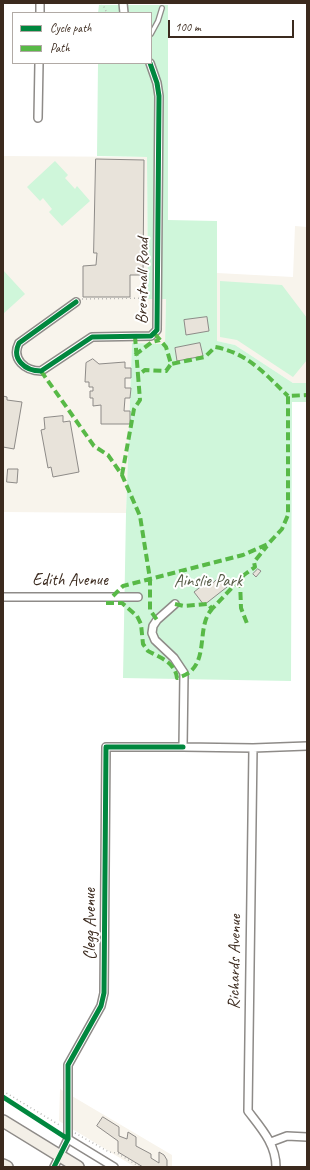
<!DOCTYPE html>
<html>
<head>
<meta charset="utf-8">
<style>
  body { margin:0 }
  #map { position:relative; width:310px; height:1170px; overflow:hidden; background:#fff; font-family:Caveat,sans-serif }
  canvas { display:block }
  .frame { position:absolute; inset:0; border:4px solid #3b2a1e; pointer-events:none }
  .legend { position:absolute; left:12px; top:12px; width:140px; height:52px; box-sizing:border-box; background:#fff; border:1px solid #b1aaa5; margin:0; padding:5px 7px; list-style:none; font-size:12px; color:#3b2a1e }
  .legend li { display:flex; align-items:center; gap:8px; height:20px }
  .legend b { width:20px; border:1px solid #b1aaa5 }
  .scale { position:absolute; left:168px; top:20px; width:126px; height:18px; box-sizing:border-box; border:2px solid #3b2a1e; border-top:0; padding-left:5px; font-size:12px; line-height:14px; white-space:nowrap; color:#3b2a1e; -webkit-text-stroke:3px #fff; paint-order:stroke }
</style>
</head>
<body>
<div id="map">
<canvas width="310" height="1170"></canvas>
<div class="frame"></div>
<ul class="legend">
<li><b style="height:5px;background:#00873e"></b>Cycle path</li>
<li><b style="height:5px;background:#58b947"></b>Path</li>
</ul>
<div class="scale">100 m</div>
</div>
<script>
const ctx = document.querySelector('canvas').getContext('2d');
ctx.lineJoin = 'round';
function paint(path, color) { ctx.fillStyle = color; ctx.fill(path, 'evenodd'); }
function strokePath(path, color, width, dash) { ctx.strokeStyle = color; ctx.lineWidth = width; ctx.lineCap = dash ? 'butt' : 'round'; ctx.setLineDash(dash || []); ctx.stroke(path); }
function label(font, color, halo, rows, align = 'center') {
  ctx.font = font + ' Caveat,sans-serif'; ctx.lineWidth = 4; ctx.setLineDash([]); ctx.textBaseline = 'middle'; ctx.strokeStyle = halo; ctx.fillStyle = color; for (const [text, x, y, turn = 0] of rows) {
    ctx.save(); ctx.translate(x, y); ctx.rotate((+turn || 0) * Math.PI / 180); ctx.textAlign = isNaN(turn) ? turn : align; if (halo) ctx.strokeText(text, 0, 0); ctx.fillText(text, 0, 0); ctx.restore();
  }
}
paint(new Path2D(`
  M3 156 147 157 148 298 166 299 165 344H132L126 513 3 512Z
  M295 226 307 227V383H293L235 345 217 341V273L293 277Z
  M60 1089 172 1155V1167H135L59 1121Z`), '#f8f4ec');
paint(new Path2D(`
  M99 5H168V220L217 221V341L235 345 293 383H307V402H292L291 681 123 678 126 513 132 343 165 344 166 299H148L147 157 97 156 98 63H151V13H98Z
  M55 161 68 175 65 178 75 189 77 186 90 201 62 226 49 212 52 209 43 198 40 201 27 187Z
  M3 270 25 294 3 314Z
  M220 281 282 285 307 318V360L293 377 237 340 220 337Z`), '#cff6da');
const building = new Path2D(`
  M96 159 144 160 143 275H130V297H83V266L96 265 97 253H94Z
  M207 317 209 331 186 335 184 320Z
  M200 343 203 356 177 361 175 348Z
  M93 359 99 364 125 362V368H131V378H125V388H131L130 398H125L124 411H130V424H101V405L93 406V398H90V391H93V387H89V382H85L86 363Z
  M3 396 7 397V400L22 402 14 449 3 447Z
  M63 416V422L70 421 79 472 53 477 51 467 48 468 41 430 45 429 44 418Z
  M8 469H18L17 483 7 482Z
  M258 569 261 571 256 577 253 574Z
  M219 578 227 587 204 605 194 592 208 581 211 584Z
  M103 1117 119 1127V1136L127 1139 128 1132 136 1137V1146L151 1154V1158L159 1163V1152L164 1155 167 1160V1167H143L118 1152V1141L97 1126Z`);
paint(building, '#e8e3da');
strokePath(building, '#8e8b88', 1);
const lane = new Path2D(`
  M151 34 158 21 162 8`);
const street = new Path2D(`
  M123 3 124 13
  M40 13V3
  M38 118 39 63
  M76 302 19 343C11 359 25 371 41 371L92 337 151 336 157 330 159 96 157 83 150 63
  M3 597H138
  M175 604 157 620 153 626 152 633 155 640 174 658 184 673 183 747 253 748 307 746
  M253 748 248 1111C261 1128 276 1144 276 1167
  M68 1139 114 1167
  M271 1142 287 1136 307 1137
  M54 1167 68 1139V1065L101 1006 104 993 106 747H183`);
const primary = new Path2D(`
  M3 1121 78 1167
  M3 1165 7 1167`);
strokePath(lane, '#8e8b88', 6);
strokePath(street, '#8e8b88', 10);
strokePath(primary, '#8e8b88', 14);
strokePath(new Path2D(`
  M102 3 107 13
  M82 299 150 298
  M3 1091 61 1126
  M75 1133 109 1152 117 1153 140 1167`), '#b9b8b6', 1.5, [1, 3]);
strokePath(lane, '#fff', 3.5);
strokePath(street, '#fff', 7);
strokePath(primary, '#f3efe7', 11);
strokePath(new Path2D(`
  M155 334 166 347 171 364 205 357 215 347C248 353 265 374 288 396
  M135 336 138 375
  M135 355 152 342 160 340
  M41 371 94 446 108 455 122 475 140 516 150 579V610L157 620
  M122 475 134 409 140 400 138 375 145 370 166 371 171 364
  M240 580 241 608 248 626
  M113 596 123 586 243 555 268 544 282 529 288 515V396L307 395
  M106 603H122L137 616 141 624 143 644 148 651C159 657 175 662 177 678 213 669 194 628 212 609
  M175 604 184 606 208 604 212 609 244 575 255 567 254 562 267 546`), '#58b947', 4, [8, 4]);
strokePath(new Path2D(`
  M76 302 19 343C11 359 25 371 41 371L92 337 151 336 157 330 159 96 157 83 150 63
  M3 1097 68 1139
  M54 1167 68 1139V1065L101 1006 104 993 106 747H183`), '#00873e', 5);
label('17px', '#3b2a1e', '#fff', [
  ["Brentnall Road",143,281,-89],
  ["Edith Avenue",70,581],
  ["Clegg Avenue",91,924,-90],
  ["Richards Avenue",235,962,-89]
]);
label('17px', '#565b46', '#fff', [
  ["Ainslie Park",208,582]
]);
</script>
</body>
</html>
